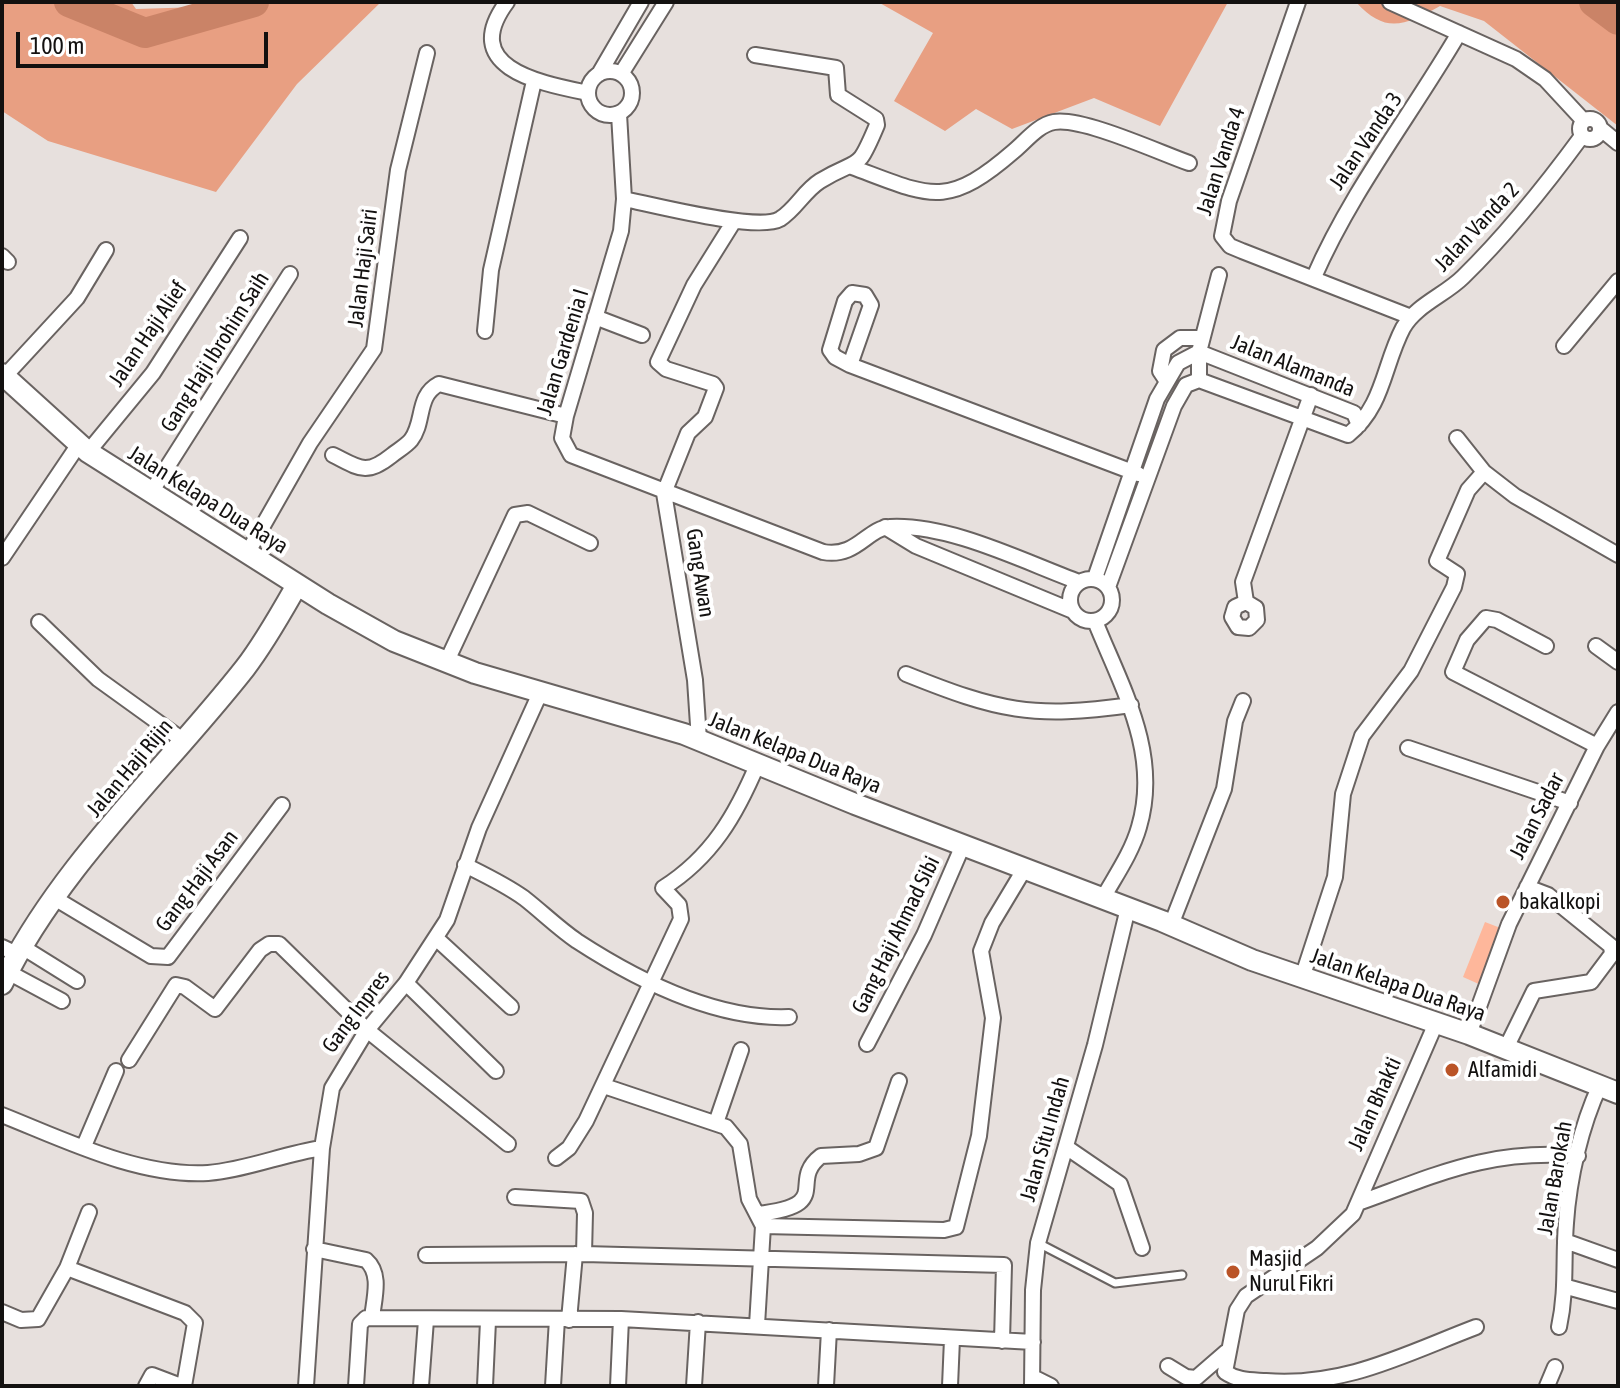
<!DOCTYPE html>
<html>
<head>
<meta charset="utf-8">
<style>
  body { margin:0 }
  #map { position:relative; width:1620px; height:1388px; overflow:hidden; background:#e7e0dd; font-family:"Asap Condensed",sans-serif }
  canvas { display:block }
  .frame { position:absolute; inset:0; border:4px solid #131110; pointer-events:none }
  .scale { position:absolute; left:16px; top:32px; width:252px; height:36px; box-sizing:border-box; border:4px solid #131110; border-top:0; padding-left:10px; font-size:24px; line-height:28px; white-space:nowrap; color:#131110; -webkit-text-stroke:6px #fff; paint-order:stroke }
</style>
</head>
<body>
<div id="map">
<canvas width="1620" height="1388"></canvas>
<div class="frame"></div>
<div class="scale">100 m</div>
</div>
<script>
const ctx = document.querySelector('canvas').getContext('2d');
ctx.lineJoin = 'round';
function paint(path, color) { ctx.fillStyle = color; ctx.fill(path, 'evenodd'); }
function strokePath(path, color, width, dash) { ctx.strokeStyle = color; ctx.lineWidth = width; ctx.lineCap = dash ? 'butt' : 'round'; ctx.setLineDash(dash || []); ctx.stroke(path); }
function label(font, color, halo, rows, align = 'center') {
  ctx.font = font + ' "Asap Condensed",sans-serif'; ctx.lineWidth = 8; ctx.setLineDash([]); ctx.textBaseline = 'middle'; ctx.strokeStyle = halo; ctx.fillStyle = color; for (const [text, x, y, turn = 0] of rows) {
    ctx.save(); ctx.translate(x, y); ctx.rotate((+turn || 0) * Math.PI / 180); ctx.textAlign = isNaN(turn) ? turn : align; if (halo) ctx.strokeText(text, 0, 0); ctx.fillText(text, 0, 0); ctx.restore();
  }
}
paint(new Path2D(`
  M1485 922 1503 929 1481 985 1463 977Z`), '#feb79b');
paint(new Path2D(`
  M2 2H131L136 9 200 7 213 2H381L297 84 216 192 48 141 2 111Z
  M878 2H1228L1160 126 1094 98 1012 129 976 109 945 131 894 101 933 33Z
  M1356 2H1618V126L1484 21 1440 6C1405 25 1386 35 1356 2Z`), '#e89f82');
strokePath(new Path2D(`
  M69 2 145 33 254 2
  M1594 2 1618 20`), '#ca8367', 30);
const lane = new Path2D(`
  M1038 1243 1115 1283 1182 1275`);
const street = new Path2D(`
  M507 2C458 68 540 83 588 93
  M1298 2 1229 201 1222 236 1230 246 1242 251 1411 317
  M1390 2 1516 59 1545 79 1583 120
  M588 93a22 22 0 1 1 44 0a22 22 0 1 1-44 0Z
  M599 74 641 2
  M621 74 666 2
  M619 114 624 199 621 231 566 416 562 438 571 455 823 552C857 558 867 528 890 527 950 524 1022 561 1079 582
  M1580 129a10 10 0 1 1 20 0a10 10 0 1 1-20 0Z
  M1601 129 1618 143
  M852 167C930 196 946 210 1014 151 1026 141 1038 125 1054 122 1082 117 1158 152 1189 163
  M624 199C654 205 758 232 780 219 796 209 804 191 820 181 861 156 856 175 877 125L876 119 838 95 836 68 755 55
  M2 256 8 262
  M1314 277C1352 190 1411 115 1459 33
  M852 293 865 295 871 305 850 365 835 357 830 350 845 301Z
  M595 317 642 335
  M485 331 491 270 534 81
  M1564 346 1618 281
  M850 365 1138 474
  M5 376 77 298 106 250
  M1166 380 1160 371 1164 350 1180 338H1202
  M1199 380V352L1219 275
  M1457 438 1484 472 1515 496 1618 555
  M88 452 153 373 240 238
  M333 455C359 468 366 476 391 456 397 451 406 446 411 440 425 422 416 396 439 384L566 416
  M150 494 290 274
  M885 527 916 546 1073 611
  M248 552 310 443 374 349 398 170 427 53
  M2 558 79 444
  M1095 578 1157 399 1178 363 1199 352 1354 413 1359 425
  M1070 600a21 21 0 1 1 42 0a21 21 0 1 1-42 0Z
  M1108 587 1174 406 1186 385 1199 380 1348 435C1384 406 1383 366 1403 328 1416 305 1445 295 1463 277 1507 234 1546 185 1582 136
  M1246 602 1235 607 1232 617 1238 627 1249 628 1257 620 1256 608 1246 602 1243 582 1311 395
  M1095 621C1121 686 1161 753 1139 827 1132 852 1116 875 1103 898
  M39 622 98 679 184 741
  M1546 646 1497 620 1486 618 1467 640 1453 672 1597 746
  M1596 646 1618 662
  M446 663 515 515 528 513 590 543
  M906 674C998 711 1032 719 1131 705
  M699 740 695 680 664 493 688 433 705 417 716 388 713 384 666 369 658 362 694 285 734 221
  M1408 748 1570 803
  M465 865C485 875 506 885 524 898 542 912 558 928 577 941 637 980 716 1020 789 1017
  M56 899 151 956 168 957 282 805
  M1171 925 1224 789 1235 721 1243 701
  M437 939 511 1007
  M2 947 19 955
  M24 948 77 981
  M8 972 62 1001
  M1302 978 1335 877 1343 794 1362 736 1411 671 1454 587 1457 574 1437 561 1468 490 1484 472
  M406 983 496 1071
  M1436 1023 1353 1214 1317 1248 1246 1296 1237 1310 1225 1372C1238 1381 1251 1380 1266 1381 1345 1387 1405 1354 1476 1327
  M1469 1034 1509 924 1597 746 1618 712
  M867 1044 924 935 963 845
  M1506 1048 1534 991 1591 982 1612 954 1611 946 1548 895 1527 887
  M129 1060 176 985 185 987 215 1009 260 950 269 944H279L367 1030 508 1144
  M604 1086 726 1127 740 1144 749 1199 763 1226 757 1325
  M2 1115C65 1140 139 1177 208 1173 246 1170 283 1154 322 1148
  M716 1123 741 1050
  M84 1146 116 1071
  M1066 1147 1120 1184 1142 1248
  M556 1158 569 1148 586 1121 681 919 679 905 663 888C712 857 736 815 758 763
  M515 1197 581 1201 585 1213 584 1254
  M1358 1203C1439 1174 1489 1149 1578 1156
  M757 1214C836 1205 787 1182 821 1156L859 1154 876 1148 899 1081
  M763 1226 944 1230 956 1227 979 1136 993 1018 981 951 992 923 1025 868
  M1565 1241 1618 1260
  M314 1249 366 1260C382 1274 374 1298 372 1318
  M426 1255 584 1254 1004 1265 1002 1341
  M67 1268 89 1212
  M1567 1287 1618 1301
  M2 1312 21 1320 38 1319 67 1268 185 1313 195 1323 184 1386
  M569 1320 575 1254
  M1559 1327C1567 1290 1563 1260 1566 1223 1569 1178 1581 1126 1600 1085
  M1168 1366 1186 1377 1196 1378 1226 1352
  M1033 1377 1051 1386
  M146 1386 152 1375 181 1386
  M306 1386 322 1148 332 1088 367 1030 406 983 447 920 479 828 541 691
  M356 1386 360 1324 366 1318 621 1319 1033 1342
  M421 1386 426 1320
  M485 1386 488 1321
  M553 1386 557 1319
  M618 1386 621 1319
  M694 1386 698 1322
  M826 1386 829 1330
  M950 1386 952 1339
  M1032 1386 1033 1290 1038 1243 1095 1045 1128 908
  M1547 1386 1555 1367`);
const secondary = new Path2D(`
  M2 374 88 452 328 604 394 641 475 673 684 734 855 804 1162 921 1252 960 1469 1034 1618 1093
  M2 984C59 866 165 770 245 668 265 642 281 613 297 585`);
strokePath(lane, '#696361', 11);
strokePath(street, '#696361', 18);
strokePath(secondary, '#696361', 24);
strokePath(lane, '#fff', 7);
strokePath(street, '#fff', 14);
strokePath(secondary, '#fff', 20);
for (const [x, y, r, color] of [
  [1503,902,8,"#ba5427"],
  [1452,1070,8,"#ba5427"],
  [1233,1272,8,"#ba5427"]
]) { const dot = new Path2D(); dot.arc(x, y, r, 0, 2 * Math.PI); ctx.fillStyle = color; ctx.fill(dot); strokePath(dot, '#fff', 3); }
label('22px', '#131110', '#fff', [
  ["Jalan Vanda 3",1366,141,-56],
  ["Jalan Vanda 4",1221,161,-72],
  ["Jalan Vanda 2",1477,227,-47],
  ["Jalan Haji Sairi",363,268,-83],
  ["Jalan Haji Alief",148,334,-56],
  ["Gang Haji Ibrohim Saih",215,352,-58],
  ["Jalan Gardenia I",563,352,-73],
  ["Jalan Alamanda",1293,366,22],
  ["Jalan Kelapa Dua Raya",208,500,32],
  ["Gang Awan",700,573,81],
  ["Jalan Kelapa Dua Raya",795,753,22],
  ["Jalan Haji Rijin",130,768,-50],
  ["Jalan Sadar",1537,816,-63],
  ["Gang Haji Asan",197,881,-53],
  ["Gang Haji Ahmad Sibi",896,935,-64],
  ["Jalan Kelapa Dua Raya",1398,985,19],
  ["Gang Inpres",356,1012,-53],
  ["Jalan Bhakti",1375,1104,-66],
  ["Jalan Situ Indah",1045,1139,-74],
  ["Jalan Barokah",1555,1178,-80]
]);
label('22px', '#131110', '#fff', [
  ["bakalkopi",1519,902],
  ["Alfamidi",1468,1070],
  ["Masjid",1249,1259],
  ["Nurul Fikri",1249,1284]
], 'left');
</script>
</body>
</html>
